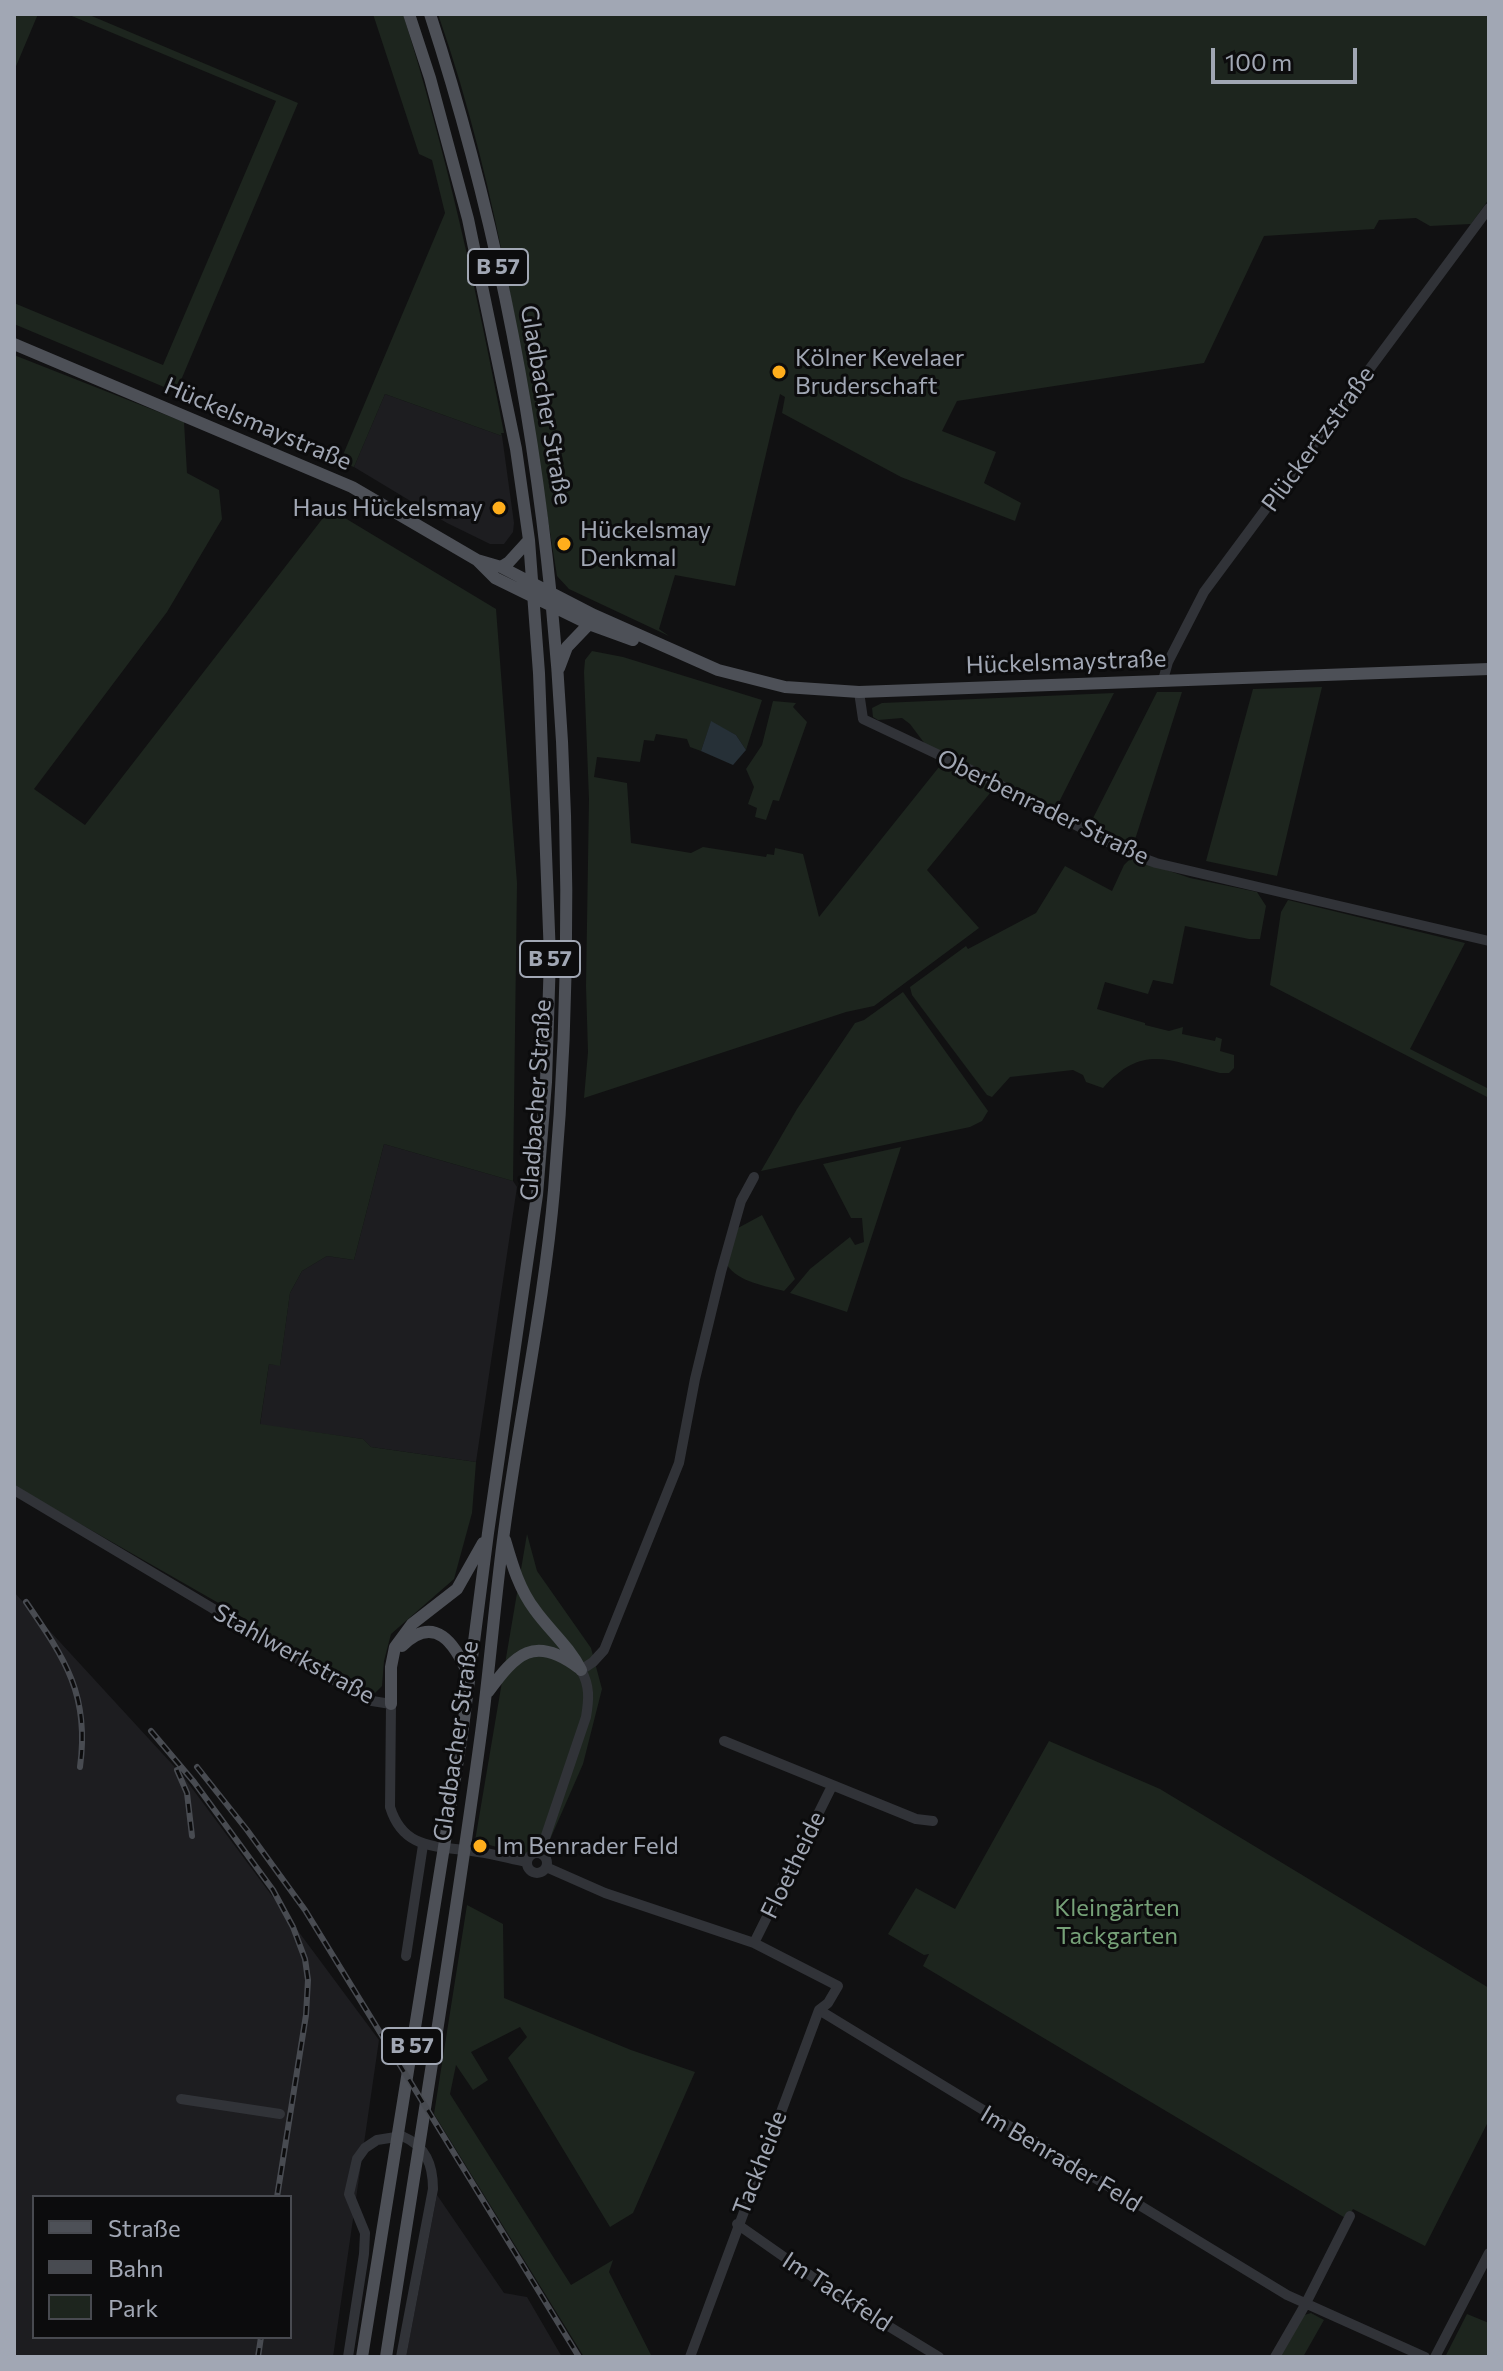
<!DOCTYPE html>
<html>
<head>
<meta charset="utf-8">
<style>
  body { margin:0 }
  #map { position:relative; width:1503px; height:2371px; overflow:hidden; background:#111112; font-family:Commissioner,sans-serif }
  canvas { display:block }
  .frame { position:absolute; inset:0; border:16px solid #a1a7b4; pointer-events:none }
  .legend { position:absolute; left:32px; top:2195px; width:260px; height:144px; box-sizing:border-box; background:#0c0c0d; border:2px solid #484a50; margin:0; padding:10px 14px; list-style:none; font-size:24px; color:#a1a7b4 }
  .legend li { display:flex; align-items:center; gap:16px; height:40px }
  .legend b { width:40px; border:2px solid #484a50 }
  .scale { position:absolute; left:1211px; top:48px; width:146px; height:36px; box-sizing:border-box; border:4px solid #a1a7b4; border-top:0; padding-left:10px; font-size:24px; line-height:28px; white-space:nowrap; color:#a1a7b4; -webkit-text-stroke:6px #0c0c0d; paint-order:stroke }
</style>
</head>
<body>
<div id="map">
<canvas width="1503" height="2371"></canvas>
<div class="frame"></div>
<ul class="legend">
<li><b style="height:10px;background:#4d5057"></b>Straße</li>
<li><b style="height:10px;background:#484b51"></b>Bahn</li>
<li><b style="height:22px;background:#1d251e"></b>Park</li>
</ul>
<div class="scale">100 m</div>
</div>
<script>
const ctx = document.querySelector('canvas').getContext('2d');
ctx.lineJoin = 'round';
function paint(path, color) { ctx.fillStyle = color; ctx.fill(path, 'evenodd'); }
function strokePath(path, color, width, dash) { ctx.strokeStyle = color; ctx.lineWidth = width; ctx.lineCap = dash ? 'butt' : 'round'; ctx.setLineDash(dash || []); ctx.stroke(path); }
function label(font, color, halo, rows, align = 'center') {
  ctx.font = font + ' Commissioner,sans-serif'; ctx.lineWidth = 6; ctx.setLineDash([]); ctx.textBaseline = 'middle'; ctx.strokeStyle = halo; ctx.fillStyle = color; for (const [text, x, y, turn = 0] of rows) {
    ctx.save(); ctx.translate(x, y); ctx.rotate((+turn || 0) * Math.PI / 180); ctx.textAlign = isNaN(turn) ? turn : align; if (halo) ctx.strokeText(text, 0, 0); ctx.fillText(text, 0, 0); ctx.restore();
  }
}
paint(new Path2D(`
  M385 394 502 436 514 523 513 532 504 544H490L447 523 354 467Z
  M384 1144 513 1181 517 1187 476 1462 371 1447 363 1439 260 1425 269 1364 280 1365 290 1293 302 1271 327 1256 354 1260Z
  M14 1592 183 1776 379 2040 333 2357H14ZM34 2197H290V2337H34Z
  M437 2195 504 2293 527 2297 562 2357H406Z`), '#1d1d20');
paint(new Path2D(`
  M14 14H38L14 71Z
  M67 14H87L298 103 176 392 14 324V303L163 365 276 101Z
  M373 14H403C446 151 477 292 504 433H501L502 436 385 394 354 467 340 462 445 213 432 160 419 154Z
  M438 14H1489V199L1471 224 1430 226 1416 218 1379 220 1374 229 1264 236 1204 363 957 401 942 431 996 452 984 483 1021 503 1015 521 901 477 782 413 785 397 780 394 735 586 675 575 659 629 669 636 569 589 557 576C527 387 501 195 438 14Z
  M14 355 184 422 187 473 219 490 222 519 167 612 34 789 85 825 330 509 496 609 517 883 513 1181 384 1144 354 1260 327 1256 302 1271 290 1293 280 1366 269 1364 260 1424 363 1439 371 1447 476 1462 472 1513 454 1579 391 1634 384 1661 382 1686 371 1697 222 1605 14 1486Z
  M592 651 623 657 762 700 746 750 736 735 711 722 701 751 690 747 687 739 656 734 654 741 644 740 640 762 597 757 594 777 627 783 631 843 691 853 703 847 766 857 767 854 774 855 775 848 803 854 819 917 943 762 995 787 927 870 979 928 874 1006 846 1012 584 1098 588 1052 586 986 589 799 584 672 585 660Z
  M1322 687 1277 876 1206 861 1253 689Z
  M1157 692H1182L1132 849 1089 826Z
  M1114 693 1056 808 925 744 910 724 902 718 878 720 873 717 872 708 882 703Z
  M773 701 796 703 793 707 807 722 779 801 773 800 766 820 755 817 757 808 748 804 754 787 746 769 762 745Z
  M1131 858 1190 878 1257 892 1266 906 1260 939H1249L1185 926 1173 984 1153 980 1148 994 1105 982 1097 1009 1145 1023V1025L1169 1031 1183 1027 1182 1034 1215 1041 1216 1037 1222 1039 1220 1051 1234 1055V1068L1229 1073H1220C1169 1061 1143 1043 1103 1088L1086 1082 1083 1075 1073 1070 1010 1077 992 1097 987 1095 912 995 910 987 966 946 968 949 1036 913 1065 866 1112 891 1124 865Z
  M1288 900 1465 943 1410 1049 1489 1089V1098L1270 985 1281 912Z
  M903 992 988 1111 982 1121 970 1127 761 1171 797 1109 855 1023 864 1020Z
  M901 1147 847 1312 790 1293 810 1269 850 1237 855 1245 864 1242 862 1218H851L823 1164Z
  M762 1215 795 1279 784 1291C766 1286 738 1282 727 1265L738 1228Z
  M527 1534 537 1571 591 1648 602 1689 583 1764 548 1844 526 1855 475 1841Z
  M1049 1741 1160 1789 1489 1988V2120L1425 2246 1353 2209 1347 2219 923 1966 929 1954 924 1955 888 1934 916 1888 955 1909Z
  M467 1905 503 1924 504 1998 631 2050 695 2072 633 2213 610 2227 508 2058 527 2037 520 2027 471 2052 488 2080 473 2090 456 2065 450 2094 571 2285 613 2260 609 2272 652 2357H584L434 2114Z
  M1311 2313 1324 2320 1303 2357H1278L1301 2316Z
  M1467 2314 1489 2323V2357H1445Z`), '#1d251e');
paint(new Path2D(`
  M711 721 736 735 746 750 733 765 701 751Z`), '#263037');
strokePath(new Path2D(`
  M1163 680 1168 662 1204 592 1489 208
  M859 692 863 719 975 772 1129 853 1156 863 1489 941
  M14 1490 321 1673 372 1701 391 1704 390 1807C404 1852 439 1845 478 1852 494 1854 511 1859 527 1862
  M724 1741 916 1819 933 1821
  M540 1853 586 1717C589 1699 590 1686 581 1670L593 1662 604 1650 679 1463 695 1379 721 1272 741 1201 754 1177
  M527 1863a10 10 0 1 1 20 0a10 10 0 1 1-20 0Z
  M546 1867 605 1893 754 1943 838 1986 828 2003 819 2010 690 2357
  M754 1943 832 1786
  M406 1956 423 1845
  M819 2010 1287 2295 1425 2357
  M181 2099 280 2114
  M737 2224 844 2299 939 2357
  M348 2357 364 2254 365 2233 349 2194 357 2159 365 2148 377 2140 402 2136C426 2146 433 2165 433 2189L401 2357
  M1275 2357 1305 2305 1350 2216
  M1435 2357 1489 2253`), '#313338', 10);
strokePath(new Path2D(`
  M14 344 352 487 477 560 495 578 589 624 633 640
  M477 560 501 567 594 615 718 670 785 687 859 692 1489 669
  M501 567 509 562 529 540
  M559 668 567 647 589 624
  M505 1540C512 1564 519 1589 535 1610 550 1631 569 1646 581 1670
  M402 1646C435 1613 455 1644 468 1674
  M488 1692C516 1654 534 1634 579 1668
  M391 1704V1667L395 1647 412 1624 457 1589 483 1543
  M362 2357 462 1735 488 1533 537 1195 546 1082 550 957 539 673 529 540 516 449 468 219 430 78 409 14
  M386 2357C418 2149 453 1941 481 1733 490 1666 495 1599 504 1532 519 1418 544 1305 554 1190 588 796 553 392 430 14`), '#4d5057', 12);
const rail = new Path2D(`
  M26 1602C65 1659 90 1695 80 1767
  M151 1731 194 1782 273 1890 293 1927 305 1959 308 1980 306 2015 277 2197
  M197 1767 247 1830 305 1910 579 2357
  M177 1770 187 1793 192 1836
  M258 2357 261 2337`);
strokePath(rail, '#484b51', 6);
strokePath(rail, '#0c0c0d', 3, [9]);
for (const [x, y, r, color] of [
  [779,372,8,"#ffae1c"],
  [499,508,8,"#ffae1c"],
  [564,544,8,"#ffae1c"],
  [480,1846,8,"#ffae1c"]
]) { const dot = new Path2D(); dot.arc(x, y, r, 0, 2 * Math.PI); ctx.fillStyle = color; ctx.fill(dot); strokePath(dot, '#0c0c0d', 3); }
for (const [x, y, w] of [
  [498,267,60],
  [550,959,60],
  [412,2046,60]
]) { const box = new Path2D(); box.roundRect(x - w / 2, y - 18, w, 36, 6); ctx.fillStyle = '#0c0c0d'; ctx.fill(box); strokePath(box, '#a1a7b4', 2); }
label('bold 22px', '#a1a7b4', null, [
  ["B 57",498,267],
  ["B 57",550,959],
  ["B 57",412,2046]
]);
label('24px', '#a1a7b4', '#0c0c0d', [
  ["Kölner Kevelaer",795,358],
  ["Bruderschaft",795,386],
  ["Haus Hückelsmay",483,508,"right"],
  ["Hückelsmay",580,530],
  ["Denkmal",580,558],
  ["Im Benrader Feld",496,1846]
], 'left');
label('24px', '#a1a7b4', '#0c0c0d', [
  ["Gladbacher Straße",546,405,80],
  ["Hückelsmaystraße",258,424,23],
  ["Plückertzstraße",1318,439,-54],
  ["Hückelsmaystraße",1066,662,-2],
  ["Oberbenrader Straße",1043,807,26],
  ["Gladbacher Straße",536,1100,-86],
  ["Stahlwerkstraße",294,1654,29],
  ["Gladbacher Straße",456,1741,-82],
  ["Floetheide",793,1865,-64],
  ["Im Benrader Feld",1061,2159,31],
  ["Tackheide",760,2163,-69],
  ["Im Tackfeld",837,2292,33]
]);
label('24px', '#76a178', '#0c0c0d', [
  ["Kleingärten",1117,1908],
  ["Tackgarten",1117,1936]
]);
</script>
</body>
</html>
